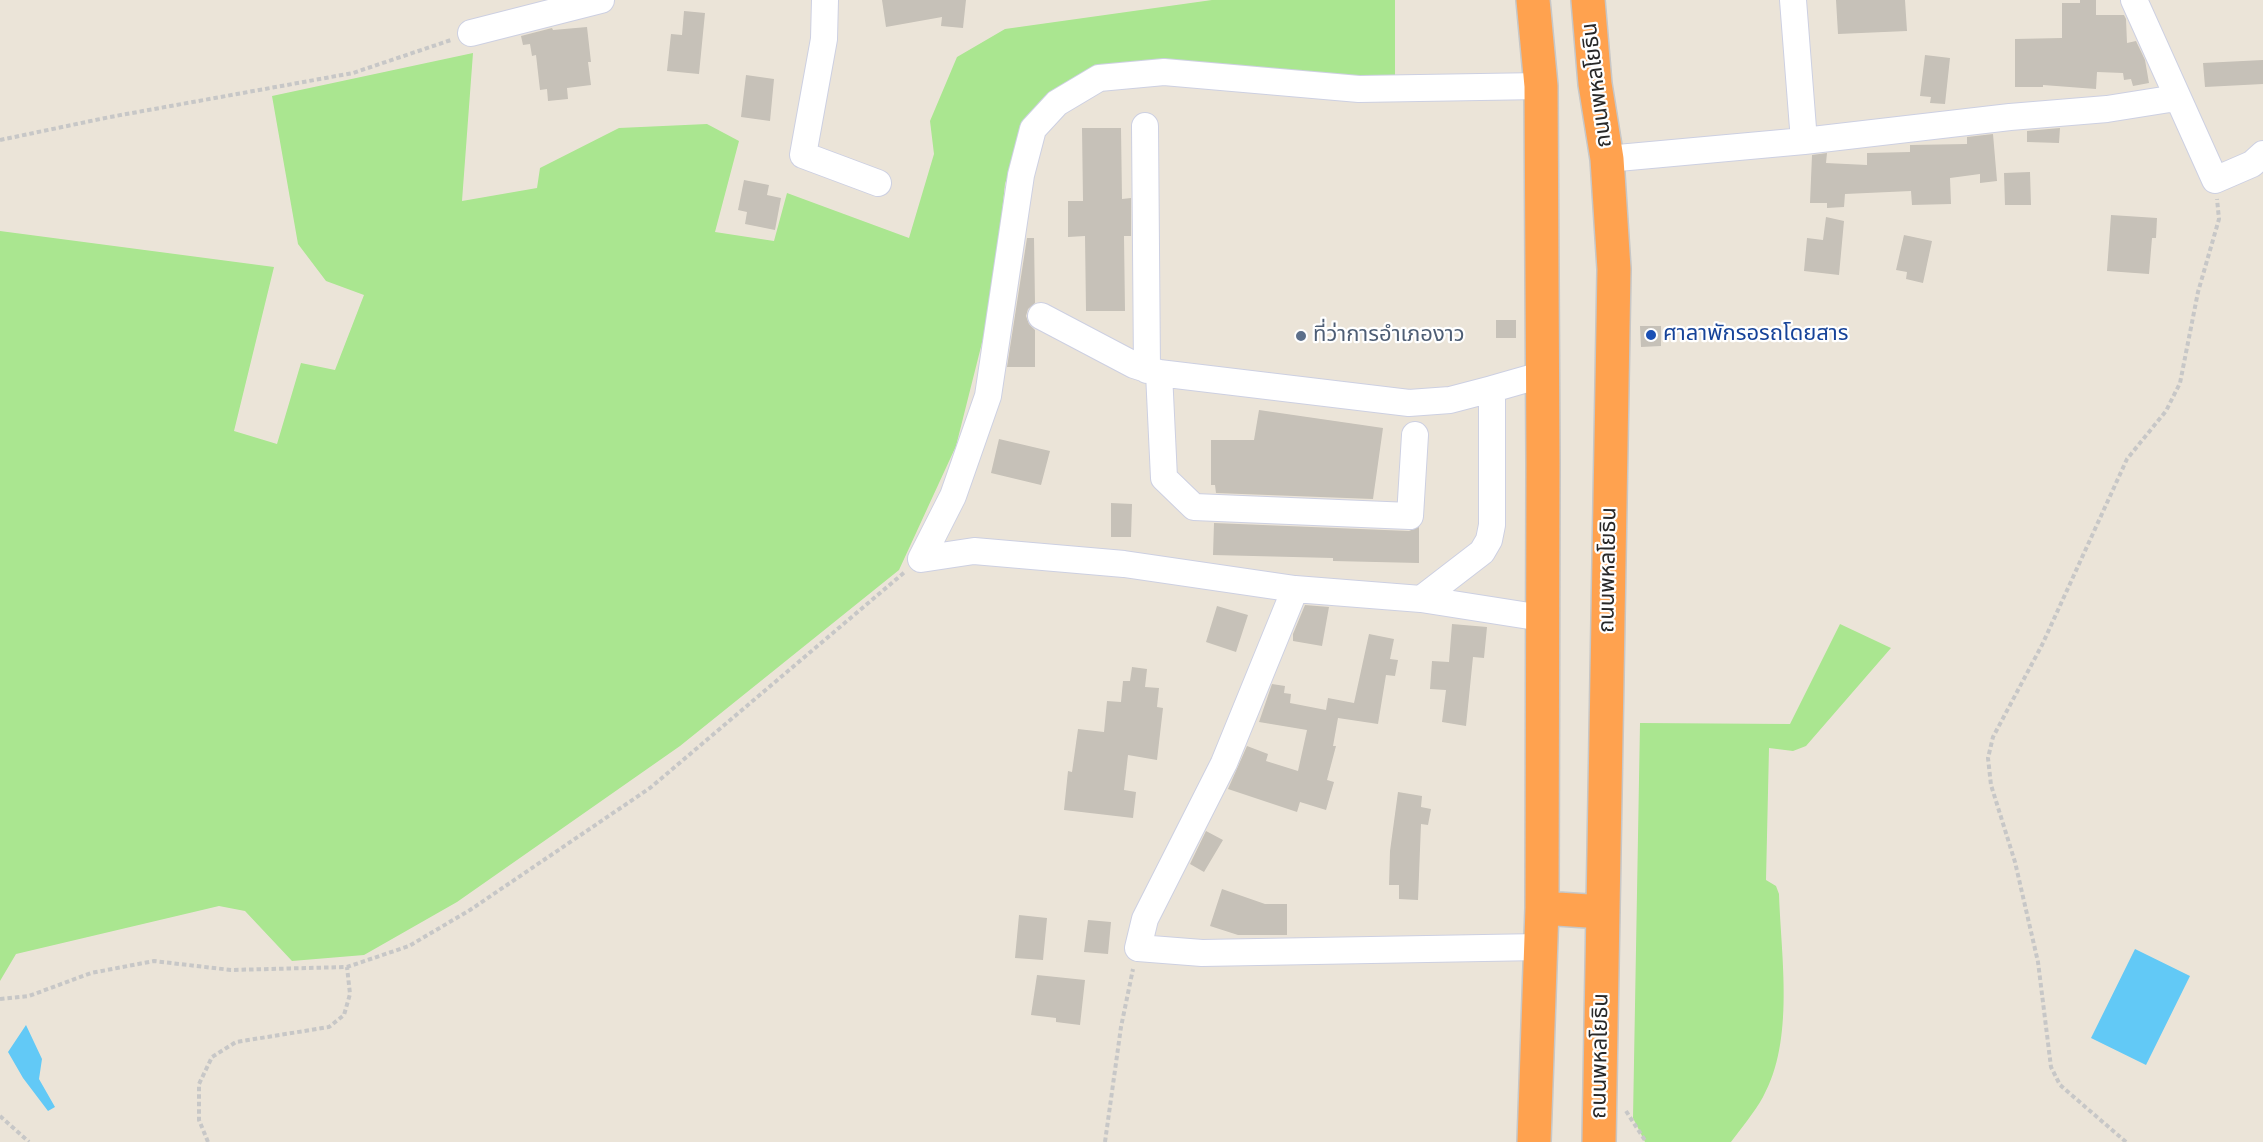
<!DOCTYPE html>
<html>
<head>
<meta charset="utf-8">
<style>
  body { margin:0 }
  canvas { display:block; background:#ebe4d8 }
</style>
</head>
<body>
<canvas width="2263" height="1142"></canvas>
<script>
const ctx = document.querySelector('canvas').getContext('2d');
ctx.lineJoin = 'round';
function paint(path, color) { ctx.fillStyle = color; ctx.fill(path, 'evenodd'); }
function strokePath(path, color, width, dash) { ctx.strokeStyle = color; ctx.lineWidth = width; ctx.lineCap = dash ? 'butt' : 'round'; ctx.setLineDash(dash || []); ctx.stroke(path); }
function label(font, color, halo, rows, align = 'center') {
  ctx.font = font + ' "Titillium Web","Noto Sans Thai",sans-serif'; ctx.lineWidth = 4.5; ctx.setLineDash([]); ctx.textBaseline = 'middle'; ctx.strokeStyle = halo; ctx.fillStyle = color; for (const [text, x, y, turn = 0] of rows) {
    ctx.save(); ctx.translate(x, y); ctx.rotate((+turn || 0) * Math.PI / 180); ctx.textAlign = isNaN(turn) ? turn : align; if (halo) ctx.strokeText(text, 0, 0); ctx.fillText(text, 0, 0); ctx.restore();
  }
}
paint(new Path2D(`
  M1212 0H1395V81L1163 62 1024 124 1005 184 992 303 956 446 899 570 680 746 457 902 364 955 292 961 245 911 219 906 16 954 0 981V231L274 267 234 431 277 444 301 363 335 370 364 295 326 281 298 244 272 96 473 53 462 201 537 188 540 168 619 128 707 124 739 141 715 232 774 241 787 193 909 238 934 154 930 121 957 57 1005 29Z
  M1840 624 1891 648 1806 746 1793 751 1769 748 1766 880 1776 886 1779 894C1781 957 1795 1040 1763 1097 1754 1113 1742 1127 1731 1142H1645L1633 1118 1640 723 1790 724Z`), '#aae690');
paint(new Path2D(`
  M2135 949 2190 976 2146 1065 2091 1038Z
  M26 1025 42 1059 39 1079 55 1107 48 1111 23 1078 8 1052Z`), '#62c9f6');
paint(new Path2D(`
  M882 0H966L963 28 941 26 942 17 886 27Z
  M1836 0H1905L1907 31 1838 34Z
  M2080 0H2096V15H2124L2126 19 2127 43 2136 41 2145 60 2149 83 2133 86 2131 79 2124 80 2123 73 2097 72 2096 89 2043 85V87H2015V39L2062 38V3H2080Z
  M684 11 705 13 699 74 667 71 671 34 682 35Z
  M587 27 591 62H588L591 85 567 88 568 99 548 101 547 89 540 90 536 55 532 56 530 44 523 45 521 36 552 28 553 30Z
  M1925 55 1950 58 1945 104 1930 103 1931 97 1920 96Z
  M2263 60V84L2205 87 2203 63Z
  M746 75 774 79 770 121 741 117Z
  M1082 128H1121L1122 199 1131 198V236H1124L1125 311H1086L1085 236 1068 237V201H1083Z
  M2060 128 2059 143 2027 142V131Z
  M1993 134 1997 181 1980 183V174L1950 178 1951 204 1912 205 1911 191 1845 194 1844 207 1827 208V203H1810L1812 155 1827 153 1826 163 1867 165V153L1910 152V145L1967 144V137Z
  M2030 172 2031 205H2005L2004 173Z
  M744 180 769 185 767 195 781 198 775 230 745 224 747 212 738 210Z
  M2111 215 2157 218 2156 238H2152L2149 274 2107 271Z
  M1826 217 1844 221 1839 275 1804 271 1807 238 1823 240Z
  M1904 235 1932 241 1923 283 1906 279 1907 272 1896 270Z
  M1027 238H1034L1035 303 1028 309 1026 316 1029 324 1035 330V367H1007Z
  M1496 320H1516V338H1496Z
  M1640 326H1661V346L1641 347Z
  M1259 410 1383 428 1373 499 1216 493 1215 485H1211V440H1254Z
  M999 439 1050 451 1041 485 991 473Z
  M1111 503 1132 504 1131 537H1111Z
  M1214 523 1409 531 1419 527V563L1333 561V558L1213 555Z
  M1305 605 1329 607 1322 646 1293 641V634Z
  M1217 606 1248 615 1236 652 1206 642Z
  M1452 624 1487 627 1484 658 1473 657 1466 726 1442 722 1446 690 1430 689 1432 661 1449 662Z
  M1369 634 1394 639 1390 659 1398 660 1395 676 1386 675 1378 724 1338 718 1333 746H1336L1327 780 1334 782 1326 810 1300 802 1297 812 1228 789 1247 746 1268 754 1266 761 1298 771 1307 730 1259 722 1272 684 1285 686 1284 693 1291 694 1290 703 1326 710 1328 698 1354 703Z
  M1132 667 1147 669 1145 687 1159 688 1157 707 1163 708 1157 760 1128 755 1124 790 1136 792 1133 818 1064 810 1068 771 1072 772 1078 729 1104 732 1107 701 1121 702 1123 681H1130Z
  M1398 792 1422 796 1421 807 1431 809 1428 825 1421 824 1418 900 1399 899V885H1389L1390 851Z
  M1206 831 1223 840 1204 872 1190 864Z
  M1222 889 1265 904H1287V935H1238L1210 926Z
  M1019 915 1047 918 1043 960 1015 958Z
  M1088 920 1111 922 1108 954 1084 952Z
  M1037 975 1085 980 1080 1025 1056 1022V1018L1031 1015Z`), '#c6c1b8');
const minor = new Path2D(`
  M825 0 824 39 803 155 878 183
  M1793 0 1804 141
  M2134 0 2215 180 2252 164 2263 154
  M471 33 601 0
  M1145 126 1147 370
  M1607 159 1804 141 2010 117 2107 109 2176 98
  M1041 316 1134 365 1159 373 1409 403 1450 400 1492 389
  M1159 373 1164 478 1194 507 1410 516 1415 435
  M921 559 953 496 988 396 1021 175 1033 129 1057 103 1099 78 1164 72 1359 89 1541 86
  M921 559 974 551 1124 564 1295 589 1421 599 1542 618
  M1295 589 1224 763 1145 919 1138 948 1202 953 1540 947
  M1421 599 1482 552 1489 540 1492 525V389L1541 375`);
const highway = new Path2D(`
  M1533 0 1541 86 1543 464 1542 908 1534 1142
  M1588 0 1595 84 1607 159 1614 269 1599 1142
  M1542 908 1603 912`);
strokePath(minor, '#cdd0e2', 28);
strokePath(highway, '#c7c7c7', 36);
strokePath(new Path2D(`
  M0 140 110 117 353 73 451 40
  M0 999 29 996 91 973 154 961 231 970 347 967 409 946 470 910 650 788 906 571
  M1626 1111 1646 1142
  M0 1116 29 1142
  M208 1142 199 1120V1084L212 1057 236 1042 329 1027 344 1015 350 994 347 967
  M1105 1142 1121 1027 1133 969
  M2126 1142 2060 1085 2051 1067 2038 962 2015 862 1991 785 1988 758 1993 737 2042 645 2127 459 2166 411 2180 383 2198 292 2219 219 2217 199`), '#c7c7c7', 4, [4.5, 3]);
strokePath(minor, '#fff', 26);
strokePath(highway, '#ffa24f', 33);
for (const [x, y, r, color] of [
  [1651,335,6,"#1a4fb4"],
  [1301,336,6,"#5c6f8a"]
]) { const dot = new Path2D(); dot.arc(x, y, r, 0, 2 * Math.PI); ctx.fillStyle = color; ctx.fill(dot); strokePath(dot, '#fff', 2); }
label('22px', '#282828', '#fff', [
  ["ถนนพหลโยธิน",1598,85,-97],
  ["ถนนพหลโยธิน",1609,570,-89],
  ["ถนนพหลโยธิน",1601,1056,-89]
]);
label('22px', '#164399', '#fff', [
  ["ศาลาพักรอรถโดยสาร",1663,335]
], 'left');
label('22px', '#4e5e75', '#fff', [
  ["ที่ว่าการอำเภองาว",1313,336]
], 'left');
</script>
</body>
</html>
